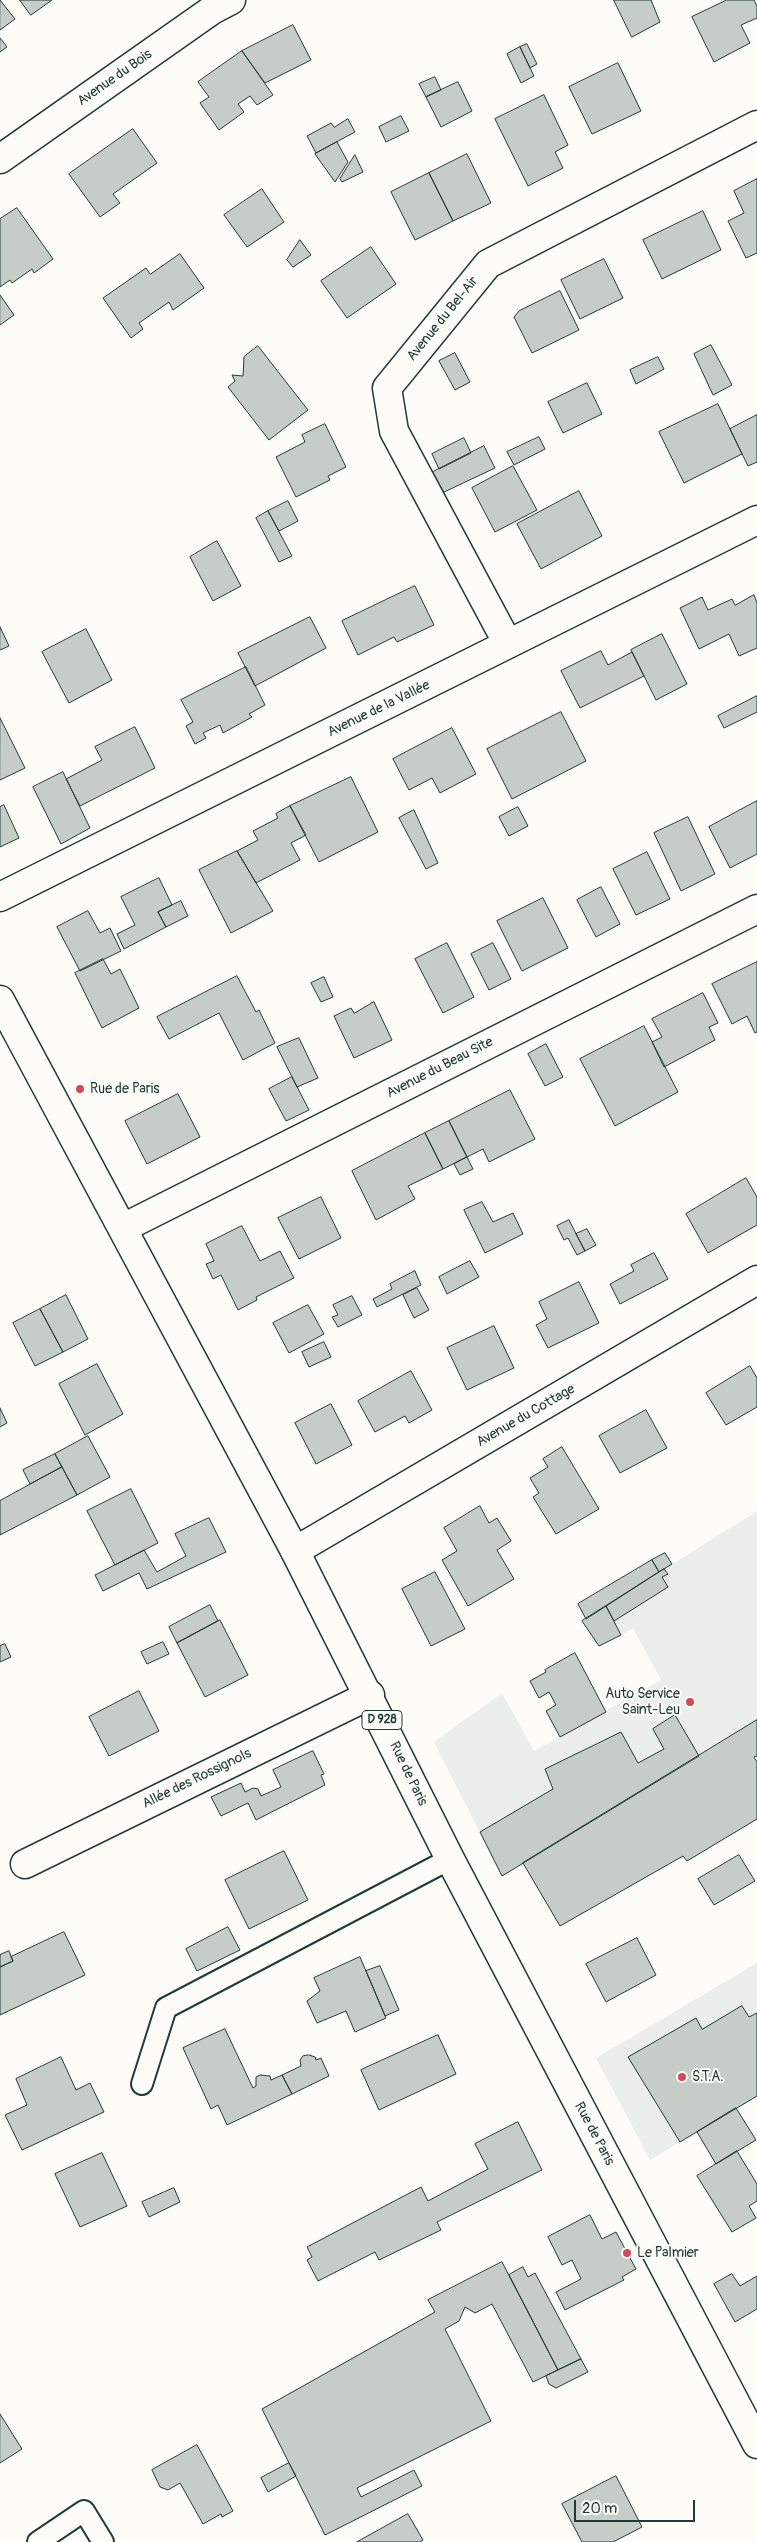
<!DOCTYPE html>
<html>
<head>
<meta charset="utf-8">
<style>
  body { margin:0 }
  #map { position:relative; width:757px; height:2542px; overflow:hidden; background:#fdfcf7; font-family:Pangolin,sans-serif }
  canvas { display:block }
  .scale { position:absolute; left:574px; top:2500px; width:121px; height:22px; box-sizing:border-box; border:2px solid #1f3d34; border-top:0; padding-left:6px; font-size:15px; line-height:18px; white-space:nowrap; color:#1f3d34; -webkit-text-stroke:4px #fdfcf7; paint-order:stroke }
</style>
</head>
<body>
<div id="map">
<canvas width="757" height="2542"></canvas>
<div class="scale">20 m</div>
</div>
<script>
const ctx = document.querySelector('canvas').getContext('2d');
ctx.lineJoin = 'round';
function paint(path, color) { ctx.fillStyle = color; ctx.fill(path, 'evenodd'); }
function strokePath(path, color, width, dash) { ctx.strokeStyle = color; ctx.lineWidth = width; ctx.lineCap = dash ? 'butt' : 'round'; ctx.setLineDash(dash || []); ctx.stroke(path); }
function label(font, color, halo, rows, align = 'center') {
  ctx.font = font + ' Pangolin,sans-serif'; ctx.lineWidth = 4; ctx.setLineDash([]); ctx.textBaseline = 'middle'; ctx.strokeStyle = halo; ctx.fillStyle = color; for (const [text, x, y, turn = 0] of rows) {
    ctx.save(); ctx.translate(x, y); ctx.rotate((+turn || 0) * Math.PI / 180); ctx.textAlign = isNaN(turn) ? turn : align; if (halo) ctx.strokeText(text, 0, 0); ctx.fillText(text, 0, 0); ctx.restore();
  }
}
paint(new Path2D(`
  M757 1511V1720L502 1876 434 1742 502 1693 534 1751 661 1680 633 1628 621 1635 606 1606Z
  M757 1963V2096L650 2160 596 2058Z`), '#eceee9');
const building = new Path2D(`
  M0 0 15 19 0 30Z
  M20 0H52L31 15Z
  M614 0H651L660 22 632 37Z
  M727 0H754L757 6V18L741 25 750 43 714 62 692 17Z
  M293 25 311 60 265 83 242 51Z
  M0 38 7 47 0 52Z
  M527 44 537 64 530 68 520 47Z
  M520 47 534 76 521 83 507 54Z
  M242 51 273 95 257 105 250 96 238 104 244 112 219 130 200 103 209 97 198 82Z
  M618 63 641 111 592 134 569 87Z
  M435 77 441 90 426 97 419 84Z
  M458 82 472 111 441 127 426 97Z
  M544 95 568 145 555 152 563 168 528 186 495 119Z
  M401 116 409 131 386 142 379 127Z
  M348 119 355 132 316 153 307 136 331 123 334 127Z
  M133 129 157 163 113 194 120 203 100 217 69 174Z
  M337 142 348 162 335 182 315 154Z
  M467 154 491 203 453 221 429 173Z
  M355 155 363 172 342 182 340 179Z
  M429 173 453 221 415 240 391 192Z
  M757 179V253L746 258 728 221 744 213 734 191Z
  M262 189 284 222 247 247 224 215Z
  M17 208 53 259 34 273 32 269 12 283 10 280 0 287V219Z
  M703 211 721 250 662 279 643 240Z
  M300 240 311 255 293 267 287 260Z
  M371 247 396 284 347 318 321 281Z
  M180 254 204 288 173 310 169 302 139 323 143 329 131 338 103 298 146 268 150 274Z
  M604 259 623 298 580 319 561 280Z
  M560 291 579 330 532 353 514 317 519 311Z
  M0 295 14 315 0 325Z
  M711 345 732 385 713 395 694 354Z
  M258 346 308 410 269 440 228 387 235 381 232 375 243 376 244 357Z
  M455 353 470 382 455 390 439 361Z
  M658 357 664 369 636 384 630 370Z
  M587 383 602 414 563 433 548 402Z
  M718 404 742 454 684 483 659 432Z
  M757 415V462L748 466 730 429Z
  M325 424 346 467 328 476 330 480 296 497 276 457 305 442 302 435Z
  M539 437 545 449 514 465 507 452Z
  M464 438 471 453 439 469 432 454Z
  M484 446 495 468 442 493 431 473Z
  M513 466 537 510 495 532 472 488Z
  M579 491 602 536 541 569 517 524Z
  M288 501 298 521 279 531 268 511Z
  M268 511 292 556 279 562 256 518Z
  M217 541 241 586 213 601 190 557Z
  M415 586 434 625 397 642 394 637 358 655 342 621Z
  M754 595 757 603V648L739 656 729 634 699 649 680 608 702 597 708 610 732 599 735 605Z
  M310 617 326 648 255 686 238 653Z
  M0 627 9 646 0 650Z
  M86 629 112 680 69 703 42 652Z
  M662 634 687 684 656 700 631 650Z
  M601 651 608 665 632 652 644 676 580 708 561 671Z
  M246 667 265 705 249 714 252 717 223 733 220 725 203 733 206 738 195 744 186 726 193 722 181 700Z
  M757 696V712L724 728 718 716Z
  M561 712 586 761 512 799 487 749Z
  M0 718 25 768 0 780Z
  M135 727 155 768 80 806 66 779 102 760 95 747Z
  M452 728 476 774 440 793 432 778 409 790 393 759Z
  M63 772 90 828 61 844 33 787Z
  M351 777 378 832 319 862 290 806Z
  M757 801V854L730 868 709 827Z
  M4 805 19 838 0 847V807Z
  M290 806 306 835 291 843 300 860 256 883 237 851 258 840 253 831 278 818 276 814Z
  M518 807 528 826 509 836 499 817Z
  M414 810 438 863 426 869 399 818Z
  M688 817 715 874 681 891 654 833Z
  M237 851 273 911 231 933 199 870Z
  M647 852 670 899 636 915 613 869Z
  M159 878 172 905 158 912 166 927 124 949 117 934 135 925 121 897Z
  M601 887 620 924 596 937 577 900Z
  M543 898 568 948 522 971 497 921Z
  M181 901 188 916 166 927 158 912Z
  M88 911 100 933 110 928 121 951 80 971 57 927Z
  M447 943 474 997 443 1013 415 959Z
  M493 943 511 979 489 990 471 954Z
  M103 959 111 974 120 969 139 1008 102 1028 75 973Z
  M757 962V1032L755 1033 747 1016 732 1024 712 984Z
  M237 976 256 1012 259 1010 275 1043 243 1060 219 1013 169 1039 157 1017Z
  M324 977 333 997 321 1002 311 983Z
  M703 993 718 1023 709 1027 715 1040 664 1067 652 1042 662 1037 652 1019Z
  M374 1002 392 1040 354 1058 334 1016 351 1008 354 1013Z
  M644 1026 678 1092 615 1126 580 1059Z
  M299 1038 318 1078 297 1087 277 1047Z
  M546 1044 563 1077 545 1086 528 1054Z
  M292 1077 309 1110 286 1121 269 1089Z
  M510 1090 535 1139 489 1162 483 1149 467 1157 449 1121Z
  M178 1094 200 1137 147 1164 125 1121Z
  M449 1121 467 1157 443 1169 425 1133Z
  M425 1133 443 1169 408 1186 415 1199 376 1220 352 1171Z
  M467 1157 473 1169 460 1175 454 1164Z
  M746 1178 757 1197V1225L708 1253 686 1214Z
  M321 1197 341 1238 299 1259 278 1218Z
  M482 1202 493 1222 513 1213 523 1234 485 1253 464 1210Z
  M569 1220 585 1251 577 1255 568 1238 564 1240 557 1226Z
  M242 1226 260 1261 280 1251 294 1278 256 1297 257 1300 238 1310 221 1275 213 1279 206 1264 214 1261 206 1244Z
  M587 1229 596 1245 585 1251 576 1234Z
  M654 1253 668 1279 620 1304 610 1284 634 1271 631 1265Z
  M470 1261 479 1277 447 1294 439 1277Z
  M415 1271 421 1285 377 1307 373 1299 392 1289 390 1284Z
  M579 1282 599 1323 548 1348 536 1325 547 1319 539 1302Z
  M417 1288 429 1310 414 1318 403 1295Z
  M66 1295 88 1339 63 1352 40 1309Z
  M352 1296 362 1315 338 1327 332 1317 338 1315 333 1305Z
  M308 1305 324 1334 289 1353 273 1323Z
  M40 1309 63 1352 35 1366 13 1323Z
  M494 1326 514 1368 467 1390 447 1348Z
  M324 1342 331 1357 309 1367 302 1352Z
  M97 1364 123 1414 85 1435 59 1384Z
  M750 1366 757 1378V1407L726 1425 706 1393Z
  M411 1371 432 1410 409 1423 405 1416 375 1432 358 1401Z
  M331 1404 352 1445 316 1464 295 1423Z
  M0 1408 7 1423 0 1427Z
  M646 1410 667 1448 620 1473 599 1436Z
  M88 1436 110 1477 77 1495 55 1454Z
  M562 1447 599 1509 556 1534 533 1497 539 1493 530 1478 548 1467 543 1459Z
  M55 1454 62 1467 30 1484 23 1470Z
  M62 1467 77 1495 0 1535V1501Z
  M131 1489 158 1543 115 1565 87 1511Z
  M480 1506 489 1523 497 1518 511 1541 497 1550 514 1579 468 1606 442 1560 457 1551 444 1528Z
  M209 1518 226 1552 147 1589 139 1573 103 1591 95 1575 144 1550 157 1572 186 1556 175 1534Z
  M665 1553 672 1564 659 1572 652 1560Z
  M652 1560 659 1572 586 1619 578 1604Z
  M664 1569 668 1574 662 1577 668 1587 614 1621 606 1606Z
  M435 1572 465 1629 431 1646 402 1589Z
  M210 1605 218 1621 177 1643 169 1627Z
  M606 1606 621 1635 599 1646 582 1621Z
  M220 1620 248 1675 205 1697 177 1643Z
  M163 1642 169 1654 147 1664 141 1652Z
  M5 1644 11 1657 0 1662V1646Z
  M575 1653 606 1712 560 1737 546 1711 556 1705 549 1692 539 1698 530 1681 546 1672 545 1670Z
  M139 1691 159 1731 109 1756 89 1717Z
  M675 1715 699 1756 502 1876 480 1832 553 1789 545 1769 621 1732 638 1763 664 1749 653 1729Z
  M757 1720V1756L754 1757 757 1762V1819L687 1861 683 1856 560 1926 523 1863Z
  M313 1751 324 1774 321 1775 325 1785 256 1820 248 1803 221 1816 211 1797 241 1783 245 1792 253 1788 258 1789 261 1796 281 1787 273 1770Z
  M284 1851 308 1900 249 1929 225 1880Z
  M739 1855 755 1881 714 1905 698 1879Z
  M228 1927 240 1950 197 1971 186 1949Z
  M64 1932 85 1975 0 2015V1967L13 1961 11 1957Z
  M637 1938 656 1975 606 2002 586 1964Z
  M9 1951 13 1961 0 1967V1955Z
  M360 1957 386 2018 355 2032 346 2011 317 2023 307 2001 320 1991 314 1978Z
  M380 1966 399 2010 385 2016 366 1971Z
  M742 2006 749 2017 757 2013V2096L680 2142 628 2057 696 2018 702 2029Z
  M225 2029 253 2088 256 2086V2077L260 2075 270 2076 271 2080 282 2075 292 2094 227 2125 218 2105 211 2109 183 2048Z
  M438 2035 456 2074 379 2110 361 2070Z
  M309 2055 315 2057 316 2060 321 2058 329 2076 292 2094 282 2075 301 2066 300 2060 303 2056Z
  M61 2057 76 2090 90 2083 104 2112 22 2150 5 2115 27 2105 16 2079Z
  M736 2108 756 2140 716 2164 697 2132Z
  M518 2122 542 2170 437 2222 441 2230 379 2260 375 2252 318 2281 307 2260 312 2257 307 2247 421 2187 428 2201 488 2169 475 2144Z
  M737 2151 757 2184V2201L749 2206 756 2218 732 2232 697 2176Z
  M102 2153 127 2206 80 2227 55 2174Z
  M174 2188 180 2202 149 2217 142 2202Z
  M590 2215 602 2239 616 2232 636 2269 622 2277 624 2280 565 2310 556 2292 581 2279 572 2260 562 2265 548 2237Z
  M502 2262 558 2370 533 2382 492 2304 475 2313 465 2307 459 2321 445 2329 491 2421 357 2488 361 2497 414 2470 422 2486 325 2535 262 2409 435 2312 428 2300Z
  M523 2267 528 2277 535 2273 581 2359 558 2370 509 2275Z
  M732 2274 740 2286 757 2276V2309L735 2322 714 2284Z
  M581 2359 588 2372 556 2388 549 2384 546 2376Z
  M0 2414 22 2449 0 2463Z
  M197 2445 233 2511 222 2517 221 2514 203 2524 180 2483 168 2490 160 2487 152 2470Z
  M289 2463 296 2476 268 2492 261 2478Z
  M616 2476 642 2527 613 2542H582L562 2504Z
  M408 2514 423 2540 420 2542H357Z`);
paint(building, '#c6cdc7');
strokePath(building, '#1f3d34', 1);
const lane = new Path2D(`
  M142 2084 166 2008 450 1859
  M38 2542 84 2511 103 2542`);
const street = new Path2D(`
  M0 159 212 10 231 0
  M508 644 394 431 387 388 488 264 757 125
  M0 897 757 520
  M123 1228 757 909
  M295 1551 757 1280
  M25 1864 370 1695`);
const primary = new Path2D(`
  M0 1000 295 1551 450 1859 757 2444`);
strokePath(lane, '#1f3d34', 24);
strokePath(street, '#1f3d34', 31);
strokePath(primary, '#1f3d34', 31);
strokePath(lane, '#fdfcf7', 20);
strokePath(street, '#fdfcf7', 28);
strokePath(primary, '#fdfcf7', 28);
for (const [x, y, r, color] of [
  [80,1089,5,"#d1495b"],
  [690,1702,5,"#d1495b"],
  [682,2077,5,"#d1495b"],
  [627,2253,5,"#d1495b"]
]) { const dot = new Path2D(); dot.arc(x, y, r, 0, 2 * Math.PI); ctx.fillStyle = color; ctx.fill(dot); strokePath(dot, '#fdfcf7', 2); }
for (const [x, y, w] of [
  [382,1720,40]
]) { const box = new Path2D(); box.roundRect(x - w / 2, y - 9.5, w, 19, 4); ctx.fillStyle = '#fdfcf7'; ctx.fill(box); strokePath(box, '#1f3d34', 1); }
label('bold 12px', '#1f3d34', null, [
  ["D 928",382,1720]
]);
label('14px', '#1f3d34', '#fdfcf7', [
  ["Avenue du Bois",115,78,-35],
  ["Avenue du Bel-Air",443,319,-51],
  ["Avenue de la Vallée",379,709,-26],
  ["Avenue du Beau Site",440,1068,-27],
  ["Avenue du Cottage",526,1416,-30],
  ["Rue de Paris",408,1774,64],
  ["Allée des Rossignols",197,1779,-26],
  ["Rue de Paris",594,2134,62]
]);
label('14px', '#1f3d34', '#fdfcf7', [
  ["Rue de Paris",90,1089],
  ["Auto Service",680,1694,"right"],
  ["Saint-Leu",680,1710,"right"],
  ["S.T.A.",692,2077],
  ["Le Palmier",637,2253]
], 'left');
</script>
</body>
</html>
